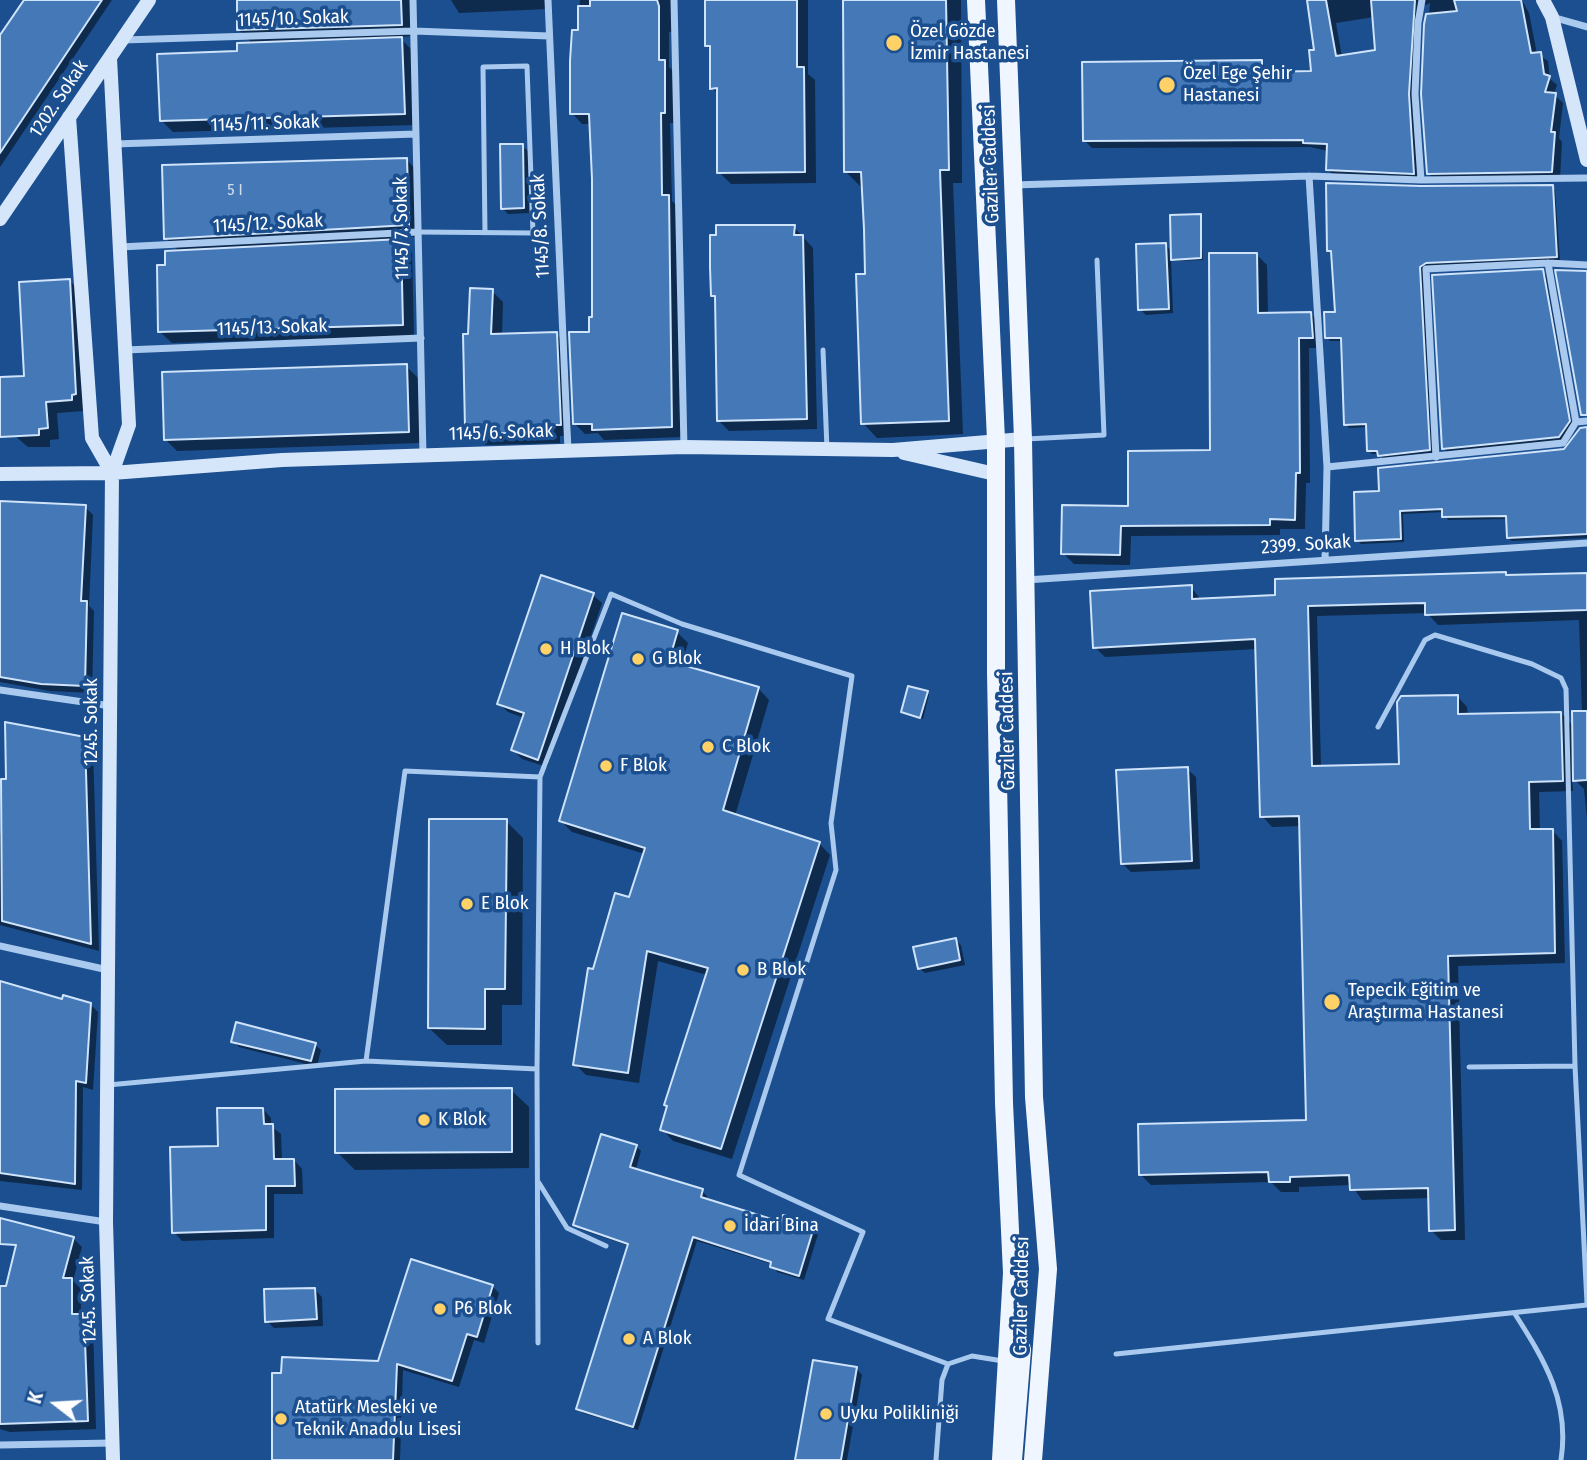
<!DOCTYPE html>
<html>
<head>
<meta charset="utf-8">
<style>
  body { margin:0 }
  #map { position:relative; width:1587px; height:1460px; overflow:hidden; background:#1b4f8f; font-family:"Fira Sans Condensed",sans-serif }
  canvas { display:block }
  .north { position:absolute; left:21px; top:1369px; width:70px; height:70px; -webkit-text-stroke:5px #1b4f8f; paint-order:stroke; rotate:287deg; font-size:19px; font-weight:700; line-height:28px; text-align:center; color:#fff }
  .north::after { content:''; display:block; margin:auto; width:24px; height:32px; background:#fff; clip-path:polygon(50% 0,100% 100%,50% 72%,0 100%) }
</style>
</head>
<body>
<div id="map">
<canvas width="1587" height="1460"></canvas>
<div class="north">K</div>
</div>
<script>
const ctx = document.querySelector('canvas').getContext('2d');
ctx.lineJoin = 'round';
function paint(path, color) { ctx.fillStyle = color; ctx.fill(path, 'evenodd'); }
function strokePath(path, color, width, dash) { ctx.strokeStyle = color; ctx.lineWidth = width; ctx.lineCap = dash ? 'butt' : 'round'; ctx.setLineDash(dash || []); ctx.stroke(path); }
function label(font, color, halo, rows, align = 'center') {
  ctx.font = font + ' "Fira Sans Condensed",sans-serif'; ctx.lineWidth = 7; ctx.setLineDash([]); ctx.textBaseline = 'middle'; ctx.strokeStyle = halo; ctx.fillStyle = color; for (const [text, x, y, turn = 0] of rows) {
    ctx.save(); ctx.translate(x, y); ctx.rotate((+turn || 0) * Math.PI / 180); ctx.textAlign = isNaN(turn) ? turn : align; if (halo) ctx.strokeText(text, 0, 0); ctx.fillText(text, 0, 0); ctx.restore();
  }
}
paint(new Path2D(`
  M26 0H112L0 167V39Z
  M239 0H413V36L399 37 413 51 416 125 173 132 161 120 253 44 239 30Z
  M451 0H547V9L459 13Z
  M580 0H675V32H669V67L674 72 675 123H670L672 201 678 207 681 437 604 440 598 433 585 434 575 424 593 318 591 124H582L572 113Z
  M706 0H808V74L815 80 816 183 731 184 719 172 718 94 712 88V51L706 45Z
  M845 0H961L962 183H953L963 434 877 438 863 423 867 276 864 186H860L845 171Z
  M1308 0H1522L1529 13 1537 54 1548 61 1550 79 1557 85 1554 94 1563 103 1559 138 1562 142 1560 179 1436 181 1428 173 1423 94 1430 3 1423 6 1419 31 1416 103 1421 181 1336 178 1328 170V151L1310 147 1092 148 1085 141 1261 61 1269 74 1313 73 1316 51ZM1374 17 1377 52 1342 57 1336 23Z
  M522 146 528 151 529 213 508 214 502 208Z
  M407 160 418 172 420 236 397 238 412 252 414 336 172 343 160 332 167 266 180 252 166 238Z
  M1552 186 1555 190 1560 260 1423 270 1432 453 1383 458 1379 454H1372L1369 450 1368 427 1349 428 1346 424 1343 341H1330L1327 337 1337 313 1333 254 1329 250 1421 188Z
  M1200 215 1203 260 1175 261 1171 258 1173 313 1146 315 1140 309 1166 245 1172 252Z
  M794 227 813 248 817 429 729 431 718 420 716 299 713 295 717 237Z
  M1257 255 1267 265 1268 315 1311 314 1321 324 1323 348H1309L1310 483H1306L1305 529H1280V535L1131 536 1130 565 1074 564 1063 553 1212 452Z
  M1542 271 1546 275 1572 425 1563 440 1447 452 1443 448Z
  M70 281 81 293 83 411 57 413 59 439 50 440V447H28L0 423V379L26 378Z
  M492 291 503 302 502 335 556 334 567 345 571 435 560 436V443L485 445 467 427Z
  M406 366 418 378 420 443 177 451 165 439Z
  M1587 428V538L1512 541 1508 538V519L1448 520 1444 512 1403 514 1404 542 1361 544 1357 540 1381 493 1565 451Z
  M0 503 85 507 93 515 89 606 94 611 92 693 50 691 0 682Z
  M1505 574 1508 577 1587 574V819L1584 789 1572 777 1573 791 1539 792 1540 831 1552 830 1562 841 1565 963 1458 966 1465 1240H1441L1431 1230 1430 1198 1362 1200 1351 1185 1299 1187V1192H1281L1271 1182 1151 1185 1141 1175 1308 1122 1301 826 1272 827 1262 816 1257 649 1105 657 1095 647 1191 587 1201 600 1277 597ZM1427 613 1438 625 1579 620 1582 713 1574 727 1561 713 1468 716 1467 707 1457 696 1401 765 1321 767 1317 616Z
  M593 595 602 603 547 767 522 759 513 750 524 718 508 712 499 704Z
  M677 632 688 643 681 666 758 688 769 700 735 816 819 843 830 855 732 1159 673 1141 662 1129 707 975 658 961 639 1083 586 1075 575 1064 595 971 631 899 645 854 572 832 561 821Z
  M927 693 929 695 923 719 903 711Z
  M84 739 93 747 99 951 0 925V833L3 834 7 780Z
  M1187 769 1196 777 1200 869 1131 872 1122 863Z
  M506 821 523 838 522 1005H502V1045H447L429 1028Z
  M955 940 961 945 965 965 925 973 919 968Z
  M0 983 63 1001 90 1004 98 1012 93 1090 83 1087 82 1190 0 1181Z
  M233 1041 315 1045 321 1050 317 1066H314L239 1047Z
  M511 1090 529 1107V1168L355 1170 337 1152Z
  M263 1109 271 1118V1126L281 1134 282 1161 294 1160 302 1169 303 1194H274V1238L182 1241 174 1232 220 1148Z
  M636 1146 641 1151 636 1169 702 1191 707 1196 706 1200 782 1224 814 1226 819 1231 804 1280 777 1272 772 1264 697 1241 638 1430 583 1413 578 1409 629 1246 580 1229 575 1224Z
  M73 1238 82 1247 73 1281 81 1289V1316L93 1325 96 1429 10 1432 0 1429V1339L11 1318Z
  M492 1286 499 1293 484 1343 474 1340 459 1387 403 1370 400 1460H274L380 1363Z
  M315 1290 322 1297 323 1326 274 1328 267 1321Z
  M857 1369 862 1375 847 1460H797Z`), '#0007');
const building = new Path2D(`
  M24 0H102L0 153V35Z
  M237 0H401L402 25 237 30Z
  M590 0H657L659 6V60H665V113H661L662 195H669L672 427 592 430V424H573L569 332H589V317H592V179L589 114H570V61L572 30H578V6H590Z
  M705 0H797V67H804L805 172 717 173V88L710 89V46H705Z
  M843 0H946L949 170H940L949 421 861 424 856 274H865L864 229 861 172H844Z
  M1307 0H1326L1336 56 1375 50 1371 0H1415L1409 94 1414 174 1326 170 1327 144 1303 143V140L1083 141 1082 62 1262 60V72L1311 71 1309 50H1314Z
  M1454 0H1521L1531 53 1541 52 1544 74 1550 76 1545 92 1556 93 1551 132H1555L1552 172 1427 174 1421 94 1424 24 1426 14 1457 11Z
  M402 37 405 114 160 121 157 54 237 51V43Z
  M500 144H523L524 208 501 209Z
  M407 158 409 225 164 239 162 165Z
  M1326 183 1421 186 1553 185 1557 257 1426 263 1420 267 1430 450 1378 456 1377 451H1367L1366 424 1344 425 1341 338H1325L1324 312H1335L1331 251H1327Z
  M1201 214V258L1171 260 1170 215Z
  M716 225H795L794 235H803L807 419 717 421 715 296H711L710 267V235H716Z
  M401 239 403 325 158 332 157 265H165V251Z
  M1166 243 1169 309 1138 310 1136 244Z
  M1209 253H1257L1258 313 1311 312 1313 338H1299L1300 473H1296L1295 520 1270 519V525L1121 526 1120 555 1061 554 1062 505 1128 506V451L1210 450Z
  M1543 269 1570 421 1559 437 1442 449 1432 275Z
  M1555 270 1587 271V415H1581Z
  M70 279 76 394 72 395V400L46 402 48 428 39 429V435L0 437V377L24 376 19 282Z
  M470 288 493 289 491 334 557 332 561 425H550V432L472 434V428H465L463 334H468Z
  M407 364 409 432 164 440 162 372Z
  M1587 427V534L1507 538 1506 516 1442 517V509L1400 511 1401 539 1355 541 1354 492 1379 491 1378 468 1564 449 1580 428Z
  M0 501 86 505 81 601H87L85 686 41 684 0 677Z
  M1506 572V575L1587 573V610L1425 615V603L1308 606 1312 766 1399 764 1397 702 1401 696 1458 695V714L1561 712 1563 781 1529 782 1530 829H1553L1555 953 1448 956 1455 1230 1429 1231 1428 1188 1350 1190 1349 1175 1290 1177V1182H1269L1268 1172 1139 1175 1138 1124 1306 1120 1299 816 1260 817 1255 639 1093 648 1090 591 1192 585V599L1275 595V579Z
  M541 575 594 593 538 760 511 750 524 713 497 704Z
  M622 613 678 630 669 661 759 687 723 810 820 842 721 1149 660 1130 667 1106 664 1105 708 968 647 951 628 1073 573 1065 588 968 593 969 615 893 629 897 645 848 559 821Z
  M908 686 928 691 920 718 901 712Z
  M1572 711H1587V780L1573 781Z
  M5 722 85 737 91 944 2 921 1 779H6Z
  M1188 767 1192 861 1121 864 1116 770Z
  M429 819H507L505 989H485V1029L428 1028Z
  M956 938 960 960 918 969 913 947Z
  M0 981 62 999 63 995 91 1003 86 1083 76 1081 75 1184 0 1173Z
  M236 1022 316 1043 311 1061 231 1042Z
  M512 1088V1152L335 1153V1089Z
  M217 1108H263L264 1124H273L274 1159H294L295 1186H266V1230L172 1233 170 1147 218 1146Z
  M601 1134 637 1145 630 1167 703 1189 701 1197 781 1222 783 1215 815 1224 799 1276 770 1267 771 1262 693 1237 633 1427 576 1409 628 1244 573 1225Z
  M0 1218 74 1237 63 1278H72V1314H84L88 1421 0 1424V1286H6L16 1245 0 1244Z
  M411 1259 493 1285 477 1337 467 1334 452 1381 397 1364 393 1460H272V1373H281L282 1357 378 1361Z
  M315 1288 317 1319 265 1322 264 1289Z
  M813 1360 857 1367 841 1460H795Z`);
paint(building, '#4478b7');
strokePath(building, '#cfe3fa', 2);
strokePath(new Path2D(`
  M418 232 533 233 527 66 483 67 485 233
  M823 350 827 449
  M1026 439 1104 435 1097 260
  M1378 727 1425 640 1435 635 1532 664 1561 678 1566 689 1575 1066 1587 1303
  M366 1061 405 771 540 777
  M1469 1067 1575 1066
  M537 1069 538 1343
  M108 1085 366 1061 537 1069 540 777 611 594 682 624 852 676 831 823 836 870 739 1175 863 1232 828 1319 948 1364
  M539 1183 567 1228 606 1246
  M1515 1314C1545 1361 1570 1402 1561 1460
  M1116 1354 1587 1305
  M936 1460 942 1380 948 1364 972 1356 1003 1361`), '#a9c9ee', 5);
strokePath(new Path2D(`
  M413 0 423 455
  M548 0 568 450
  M674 0 684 447
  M1552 17 1587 27
  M123 40 414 31 549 36
  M115 144 416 134
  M1309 176 1327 467 1325 560
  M1421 180 1415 94 1418 23 1422 0
  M1013 185 1309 176 1421 180 1587 178
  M120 247 418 232
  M1548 263 1576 422
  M125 350 421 338
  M1436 457 1426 269 1548 263 1587 265
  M1327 467 1563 443 1576 422 1587 421
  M1026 580 1587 543
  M0 690 111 706
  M0 946 108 970
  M0 1206 106 1222
  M0 1445 113 1443`), '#a9c9ee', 7);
strokePath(new Path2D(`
  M1543 0 1552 17 1587 160
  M110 58 129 425 112 473 106 1222 113 1460
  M69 117 92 438 112 473
  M0 219 149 0
  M904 453 995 474
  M0 474 112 473 282 460 684 447 893 450 1023 439`), '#d6e6fa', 14);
strokePath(new Path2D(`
  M976 0 996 440V673L1004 1103 1012 1273 1001 1460
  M1006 0 1023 439 1034 1097 1048 1269 1033 1460
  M1013 1460 1022 1350 1016 1325`), '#f0f6ff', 18);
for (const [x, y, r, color] of [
  [894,43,9,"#ffd166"],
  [1167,85,9,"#ffd166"],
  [546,649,7,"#ffd166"],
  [638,659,7,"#ffd166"],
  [708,747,7,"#ffd166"],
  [606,766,7,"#ffd166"],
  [467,904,7,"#ffd166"],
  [743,970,7,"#ffd166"],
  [1332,1002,9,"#ffd166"],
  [424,1120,7,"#ffd166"],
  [730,1226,7,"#ffd166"],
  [440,1309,7,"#ffd166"],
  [629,1339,7,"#ffd166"],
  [826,1414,7,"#ffd166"],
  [281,1419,7,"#ffd166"]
]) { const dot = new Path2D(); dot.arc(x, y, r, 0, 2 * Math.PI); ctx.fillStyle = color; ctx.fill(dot); strokePath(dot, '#1b4f8f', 2.5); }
label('16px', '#d0dded', null, [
  ["5 I",235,191]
]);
label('19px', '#fff', '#1b4f8f', [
  ["1145/10. Sokak",293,19,-2],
  ["1202. Sokak",59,99,-56],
  ["1145/11. Sokak",265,124,-2],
  ["Gaziler Caddesi",991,164,-92],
  ["1145/12. Sokak",268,224,-3],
  ["1145/8. Sokak",541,226,-93],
  ["1145/7. Sokak",402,228,-91],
  ["1145/13. Sokak",272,328,-2],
  ["1145/6. Sokak",501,433,-2],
  ["2399. Sokak",1306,545,-4],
  ["1245. Sokak",92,722,-90],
  ["Gaziler Caddesi",1008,731,-91],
  ["Gaziler Caddesi",1022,1296,-89],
  ["1245. Sokak",89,1300,-92]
]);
label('19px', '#fff', '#1b4f8f', [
  ["Özel Gözde",910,32],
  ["İzmir Hastanesi",910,54],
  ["Özel Ege Şehir",1183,74],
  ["Hastanesi",1183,96],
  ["H Blok",560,649],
  ["G Blok",652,659],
  ["C Blok",722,747],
  ["F Blok",620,766],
  ["E Blok",481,904],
  ["B Blok",757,970],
  ["Tepecik Eğitim ve",1348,991],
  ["Araştırma Hastanesi",1348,1013],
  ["K Blok",438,1120],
  ["İdari Bina",744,1226],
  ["P6 Blok",454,1309],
  ["A Blok",643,1339],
  ["Atatürk Mesleki ve",295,1408],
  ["Teknik Anadolu Lisesi",295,1430],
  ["Uyku Polikliniği",840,1414]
], 'left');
</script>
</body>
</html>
